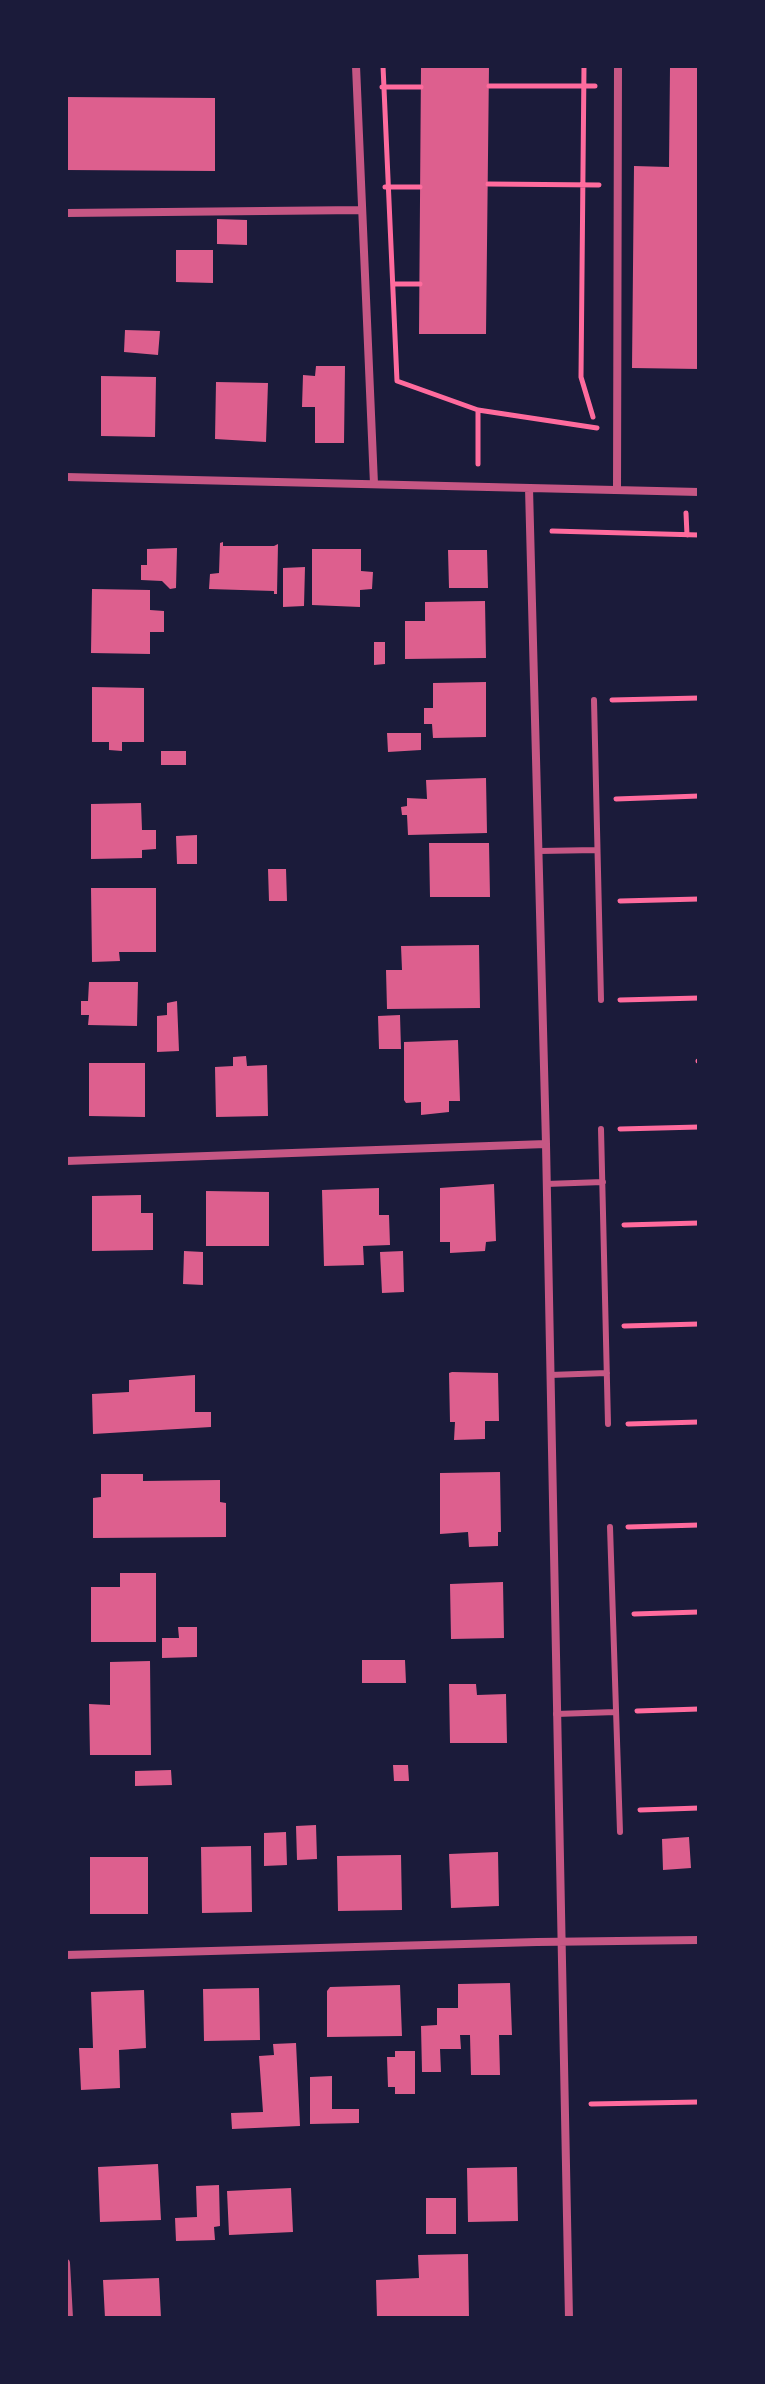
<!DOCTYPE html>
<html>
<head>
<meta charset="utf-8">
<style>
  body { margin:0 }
  #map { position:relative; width:765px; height:2384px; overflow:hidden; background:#1b1b3a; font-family:Spectral,serif }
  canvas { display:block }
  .frame { position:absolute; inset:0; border:68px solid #1b1b3a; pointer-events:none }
</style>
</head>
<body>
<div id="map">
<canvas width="765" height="2384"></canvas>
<div class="frame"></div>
</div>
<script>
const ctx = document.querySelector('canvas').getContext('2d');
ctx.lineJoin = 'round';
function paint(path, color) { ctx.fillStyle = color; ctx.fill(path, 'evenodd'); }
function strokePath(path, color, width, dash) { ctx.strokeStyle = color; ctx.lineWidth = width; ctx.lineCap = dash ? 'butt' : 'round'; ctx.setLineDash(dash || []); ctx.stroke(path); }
paint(new Path2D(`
  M421 66H489L486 334H419Z
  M670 67H699V369L632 368 634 166 669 167Z
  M66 97 215 98V171L66 170Z
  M217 219 247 220V245L217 244Z
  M176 250H213V283L176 282Z
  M125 330 160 331 158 355 124 352Z
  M316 366H345L344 443H315V407H302L303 375 315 376Z
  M101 376 156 377 155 437 101 436Z
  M216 382 268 383 266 442 215 439Z
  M223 542V546H274L278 544 277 594H274V591L209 589 210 574 219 573 220 543Z
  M177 548 176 588 170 589 162 581 141 580V565H147V549Z
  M312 549H361V571L373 572 372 589 360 590V607L312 605Z
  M448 550H487L488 588H449Z
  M305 567 304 606 283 607V568Z
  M92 589 150 590V610L164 611V632H150V654L91 653Z
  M485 601 486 658 405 659V621H425V602Z
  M374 642H385V664L374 665Z
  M486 682V737L433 738 432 724H424V708H433V683Z
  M92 687 144 688V742H122V751L109 750V742H92Z
  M387 733H421V750L388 752Z
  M161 751H186V765H161Z
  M486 778 487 833 408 835 407 815H402L401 807 407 806V798L427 799 426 780Z
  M141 803 142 830H156V849L142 850V858L91 859V804Z
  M197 835V864H177L176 836Z
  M429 843H489L490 897H430Z
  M268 869H286L287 901H269Z
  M91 888H156V952H119L120 961 92 962Z
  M479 945 480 1008 387 1009 386 970H402L401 946Z
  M89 982H138L137 1026 88 1025 89 1015H81V1001H88Z
  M177 1001 179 1051 157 1052V1016L167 1015V1003Z
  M400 1015 401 1049H379L378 1016Z
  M458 1040 460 1101H449V1112L421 1115V1102L406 1103 404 1100V1042Z
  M246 1056 247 1066 267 1065 268 1116 216 1117 215 1067 233 1066V1057Z
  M89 1063H145V1117L89 1116Z
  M494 1184 496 1241 486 1242 485 1251 450 1253V1242H440V1188Z
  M379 1188V1215H389L390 1245 363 1246 364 1265 324 1266 322 1190Z
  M206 1191 269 1192V1246H206Z
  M141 1195V1213H153V1250L92 1251V1196Z
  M184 1251 203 1252V1285L183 1284Z
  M403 1251 404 1292 382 1293 380 1252Z
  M452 1372 498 1373 499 1421H485V1439L454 1440 455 1422H450L449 1373Z
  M195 1375V1412H211V1427L93 1434 92 1394 129 1392V1380Z
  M500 1472 501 1532H498V1546L469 1547 468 1532 440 1534V1473Z
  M101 1474H143V1481L220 1480V1502L226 1503V1537L93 1538V1498L101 1497Z
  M120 1573H156V1642H91V1587H120Z
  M503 1582 504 1638 451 1639 450 1584Z
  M178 1627H197V1657L162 1658V1638H179Z
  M362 1660H405L406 1683H362Z
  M150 1661 151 1755H90L89 1704 110 1705V1662Z
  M449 1684H476L477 1695 506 1694 507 1743H450Z
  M393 1765H408L409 1781H394Z
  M171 1770 172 1785 135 1786V1771Z
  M316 1825 317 1859 297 1860 296 1826Z
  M286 1832 287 1865 264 1866V1833Z
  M689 1837 691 1868 663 1870 662 1839Z
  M251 1846 252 1912 202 1913 201 1847Z
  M498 1852 499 1906 451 1908 449 1854Z
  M401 1855 402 1910 338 1911 337 1856Z
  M90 1857H148V1914H90Z
  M510 1983 512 2035H499L500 2075H471L470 2035H460L461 2049H440L441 2072H422L421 2026 437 2025V2008H458V1984Z
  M400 1985 402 2036 327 2037V1991L330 1987Z
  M259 1988 260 2040 204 2041 203 1989Z
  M144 1990 146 2048 119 2050 120 2088 81 2090 79 2048H93L91 1992Z
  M296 2043 300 2126 232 2129 231 2113 263 2112 259 2056 274 2055 273 2044Z
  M395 2051H415V2094H395V2087H388L387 2057H395Z
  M332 2076V2109H359V2123L310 2124V2077Z
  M158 2164 161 2220 100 2222 98 2167Z
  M517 2167 518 2221 468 2222 467 2168Z
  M219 2185 220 2226 214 2227 215 2240 176 2241 175 2218 197 2217 196 2186Z
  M291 2188 293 2232 229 2235 227 2191Z
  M426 2198H456V2234H426Z
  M468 2254 469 2318H377L376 2280 419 2278 418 2255Z
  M159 2278 161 2318H105L103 2280Z`), '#dd5f8e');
strokePath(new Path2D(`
  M383 66 397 381 478 410 597 428
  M584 66 581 377 593 417
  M489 86H595
  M382 87H421
  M488 184 599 185
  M385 187H420
  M393 284H420
  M478 410V464
  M686 513 687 535
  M552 531 699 535
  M612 700 699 698
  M616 799 699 796
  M620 901 699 899
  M620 1000 699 998
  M698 1061H699
  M620 1129 699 1127
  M624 1225 699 1223
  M624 1326 699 1324
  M628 1424 699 1422
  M628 1527 699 1525
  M634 1614 699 1612
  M637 1711 699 1709
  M640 1810 699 1808
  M591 2104 699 2102`), '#ff6b9d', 5);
strokePath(new Path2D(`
  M594 700 601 1000
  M539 851 597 850
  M601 1129 608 1424
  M546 1184 603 1182
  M550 1375 607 1373
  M610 1527 620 1832
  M556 1714 616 1712`), '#c65784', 6);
strokePath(new Path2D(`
  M356 66 374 484
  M66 213 362 210
  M66 477 699 492
  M529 488 546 1144 569 2318
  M617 490 618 66
  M66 1161 546 1144
  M66 1955 537 1942 699 1940
  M66 2263 69 2318`), '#c65784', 8);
</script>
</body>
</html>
